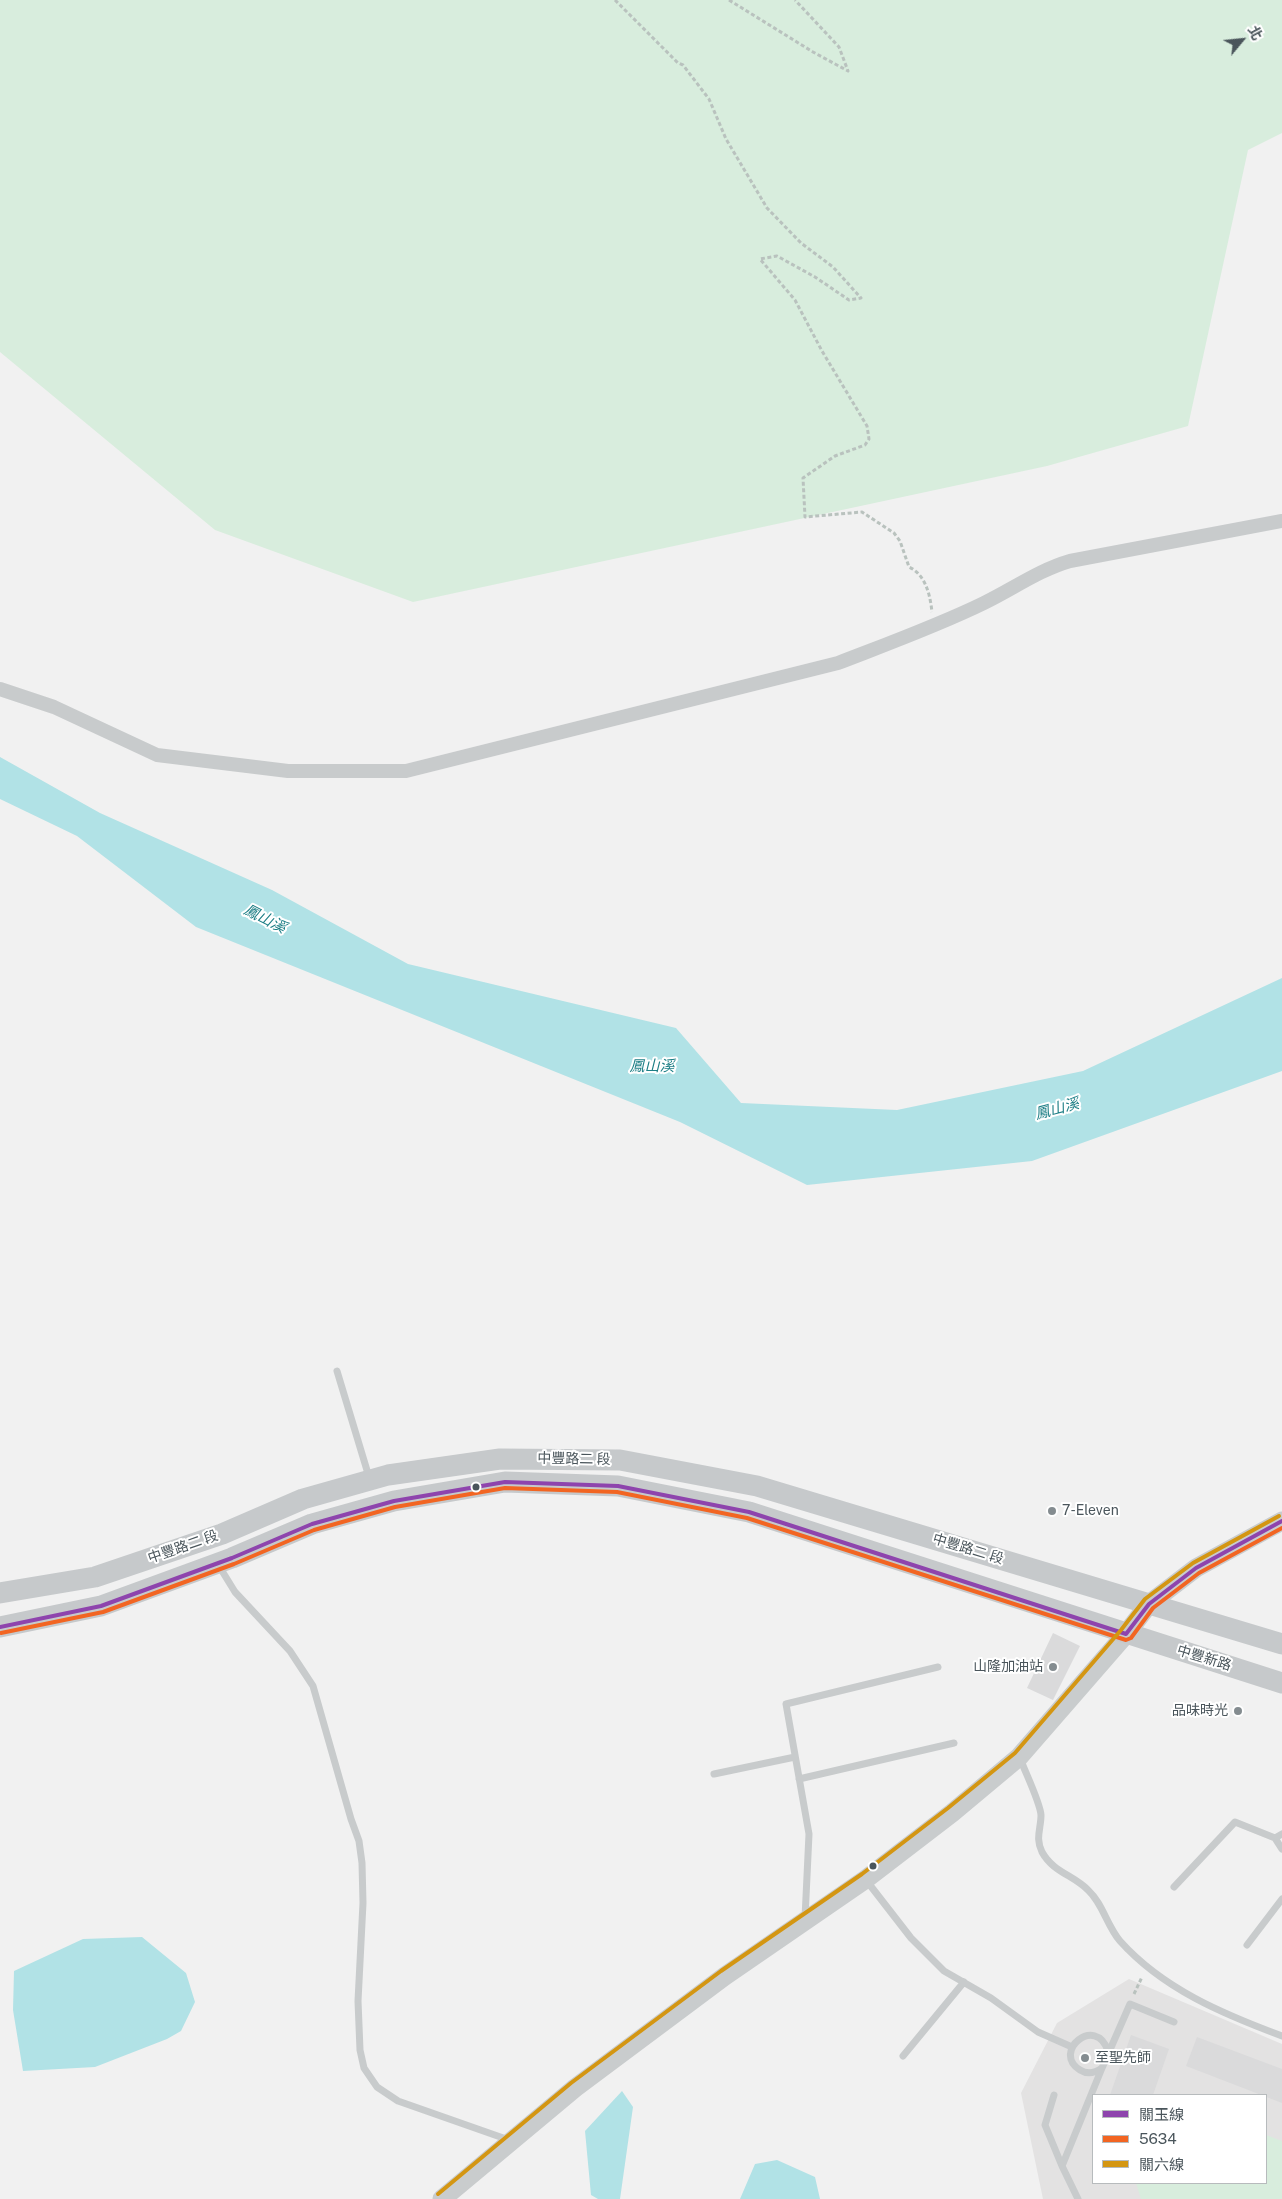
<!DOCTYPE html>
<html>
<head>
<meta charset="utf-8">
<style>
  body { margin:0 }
  #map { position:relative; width:1282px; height:2199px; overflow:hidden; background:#f1f1f1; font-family:"Public Sans","Noto Sans TC",sans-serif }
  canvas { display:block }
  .legend { position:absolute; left:1092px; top:2094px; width:175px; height:90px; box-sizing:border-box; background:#fff; border:1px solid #b7bbbd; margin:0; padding:6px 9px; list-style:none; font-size:15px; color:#4a555b }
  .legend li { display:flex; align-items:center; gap:10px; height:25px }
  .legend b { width:25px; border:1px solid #b7bbbd }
  .north { position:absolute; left:1217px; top:15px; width:50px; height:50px; -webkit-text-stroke:4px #fff; paint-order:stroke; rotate:62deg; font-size:14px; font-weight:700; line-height:20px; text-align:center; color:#4a555b }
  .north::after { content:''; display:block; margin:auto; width:18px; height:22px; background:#4a555b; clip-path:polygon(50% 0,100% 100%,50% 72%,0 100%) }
</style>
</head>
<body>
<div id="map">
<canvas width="1282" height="2199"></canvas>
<ul class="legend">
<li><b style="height:6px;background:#8e44ad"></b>關玉線</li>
<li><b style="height:6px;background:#f26522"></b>5634</li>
<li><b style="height:6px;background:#d49612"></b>關六線</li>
</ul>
<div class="north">北</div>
</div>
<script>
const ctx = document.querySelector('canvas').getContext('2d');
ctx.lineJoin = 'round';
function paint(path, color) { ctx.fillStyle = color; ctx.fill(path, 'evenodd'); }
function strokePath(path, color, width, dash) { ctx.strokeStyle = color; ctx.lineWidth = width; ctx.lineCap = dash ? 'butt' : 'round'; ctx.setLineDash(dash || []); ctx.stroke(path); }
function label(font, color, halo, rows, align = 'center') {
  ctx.font = font + ' "Public Sans","Noto Sans TC",sans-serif'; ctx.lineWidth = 4; ctx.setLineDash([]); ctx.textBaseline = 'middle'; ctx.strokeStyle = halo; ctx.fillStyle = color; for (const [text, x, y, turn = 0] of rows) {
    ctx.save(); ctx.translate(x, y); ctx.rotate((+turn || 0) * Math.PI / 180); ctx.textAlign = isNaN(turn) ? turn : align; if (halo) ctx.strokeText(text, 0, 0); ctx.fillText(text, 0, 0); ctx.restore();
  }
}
paint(new Path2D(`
  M1129 1979 1282 2044V2199H1043L1021 2093 1057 2023ZM1093 2095H1266V2183H1093Z`), '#e3e2e2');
paint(new Path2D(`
  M0 0H1282V133L1248 150 1188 426 1047 466 413 602 215 530 0 352Z
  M1266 2135 1282 2141V2199H1141L1136 2183H1266Z`), '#d8eddd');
paint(new Path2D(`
  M0 757 100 813 272 890 408 964 676 1028 741 1103 897 1110 1083 1071 1282 978V1071L1032 1161 807 1185 680 1122 196 927 77 836 0 799Z
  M142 1937 186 1973 195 2002 181 2031 167 2039 95 2067 23 2071 13 2010 14 1971 83 1939Z
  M622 2091 633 2107 620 2199H598L591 2195 585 2131Z
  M777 2160 815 2177 820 2199H740L755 2164Z`), '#b1e2e6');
paint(new Path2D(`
  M1053 1633 1080 1646 1053 1700 1027 1688Z
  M1131 2035 1169 2049 1153 2095H1110Z
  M1197 2037 1282 2069V2103L1186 2066Z`), '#dadadb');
strokePath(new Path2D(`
  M615 0 678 63 683 65 709 99 726 139 767 208 801 243 833 267 861 298 849 300 815 277 777 256 760 259 795 300 822 351 867 426 869 439 865 445 835 456 803 478 805 517 862 512 894 533 900 541 909 567C926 575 930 595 932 612
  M729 0 813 52 848 71 839 47 795 0
  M1134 1994 1142 1977`), '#b9c2be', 3, [4, 2.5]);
strokePath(new Path2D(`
  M337 1371 369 1477
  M219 1566 235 1592 290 1651 313 1686 351 1819 359 1841 362 1863 363 1903 358 2001 360 2050 364 2068 377 2087 398 2101 509 2140
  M1020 1758C1025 1772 1040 1802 1041 1815 1041 1829 1035 1838 1042 1852 1053 1872 1073 1875 1088 1890 1103 1904 1107 1926 1120 1941 1163 1989 1223 2014 1282 2036
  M714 1774 795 1757
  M799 1779 954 1743
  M1275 1838 1282 1849
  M866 1880 911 1938 944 1971 991 1998 1038 2032 1072 2047
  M1174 1887 1235 1822 1275 1838 1282 1834
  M805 1918 809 1834 786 1704 938 1667
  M1247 1945 1282 1899
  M1108 2051C1096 2014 1051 2052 1080 2070 1088 2075 1095 2073 1102 2068L1130 2004 1174 2022
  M903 2056 964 1982
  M1054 2095 1045 2125 1062 2166
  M1078 2199 1062 2166 1102 2068`), '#c8cbcc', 7);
strokePath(new Path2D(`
  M0 689 54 707 157 755 288 771H406L838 663C887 644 937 626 984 603 1013 589 1039 570 1070 561L1282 521`), '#c8cbcc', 14);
strokePath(new Path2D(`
  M442 2199 575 2088 725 1976 866 1879 952 1813 1019 1757 1126 1634 1149 1604 1196 1568 1282 1521`), '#c9cccd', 19);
strokePath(new Path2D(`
  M0 1593 95 1577 222 1534 303 1499 388 1475 500 1459 620 1460 757 1486 1282 1644
  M0 1627 101 1606 232 1558 312 1524 394 1501 505 1482 618 1486 749 1512 1282 1683`), '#c6c9cb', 21);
strokePath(new Path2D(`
  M0 1627 101 1606 232 1558 312 1524 394 1501 505 1482 618 1486 749 1512 1126 1634 1149 1604 1196 1568 1282 1521`), '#8e44ad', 4);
strokePath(new Path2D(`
  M1 1633 103 1612 234 1564 314 1530 395 1507 505 1488 617 1492 747 1518 1126 1640 1131 1638 1153 1608 1199 1573 1282 1528`), '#f26522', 4);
strokePath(new Path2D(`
  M438 2194 571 2083 721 1971 862 1874 948 1808 1015 1753 1121 1630 1145 1599 1193 1563 1279 1516`), '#d49612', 4);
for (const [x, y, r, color] of [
  [476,1487,4.5,"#4a555b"],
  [1052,1511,5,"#848c90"],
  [1053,1667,5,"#848c90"],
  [1238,1711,5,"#848c90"],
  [873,1866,4.5,"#4a555b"],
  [1085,2058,5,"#848c90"]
]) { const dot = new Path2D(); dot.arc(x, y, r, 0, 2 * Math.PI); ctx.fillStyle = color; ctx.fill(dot); strokePath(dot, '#fff', 2); }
label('14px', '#4a555b', '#fff', [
  ["中豐路二 段",574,1459,1],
  ["中豐路二 段",183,1547,-19],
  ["中豐路二 段",968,1549,17],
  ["中豐新路",1204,1658,17]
]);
label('14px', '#4a555b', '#fff', [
  ["7-Eleven",1062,1511],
  ["山隆加油站",1043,1667,"right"],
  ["品味時光",1228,1711,"right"],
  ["至聖先師",1095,2058]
], 'left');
label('italic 15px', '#1c7e85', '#fff', [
  ["鳳山溪",265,919,27],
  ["鳳山溪",652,1066],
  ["鳳山溪",1057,1109,-15]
]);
</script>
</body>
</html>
